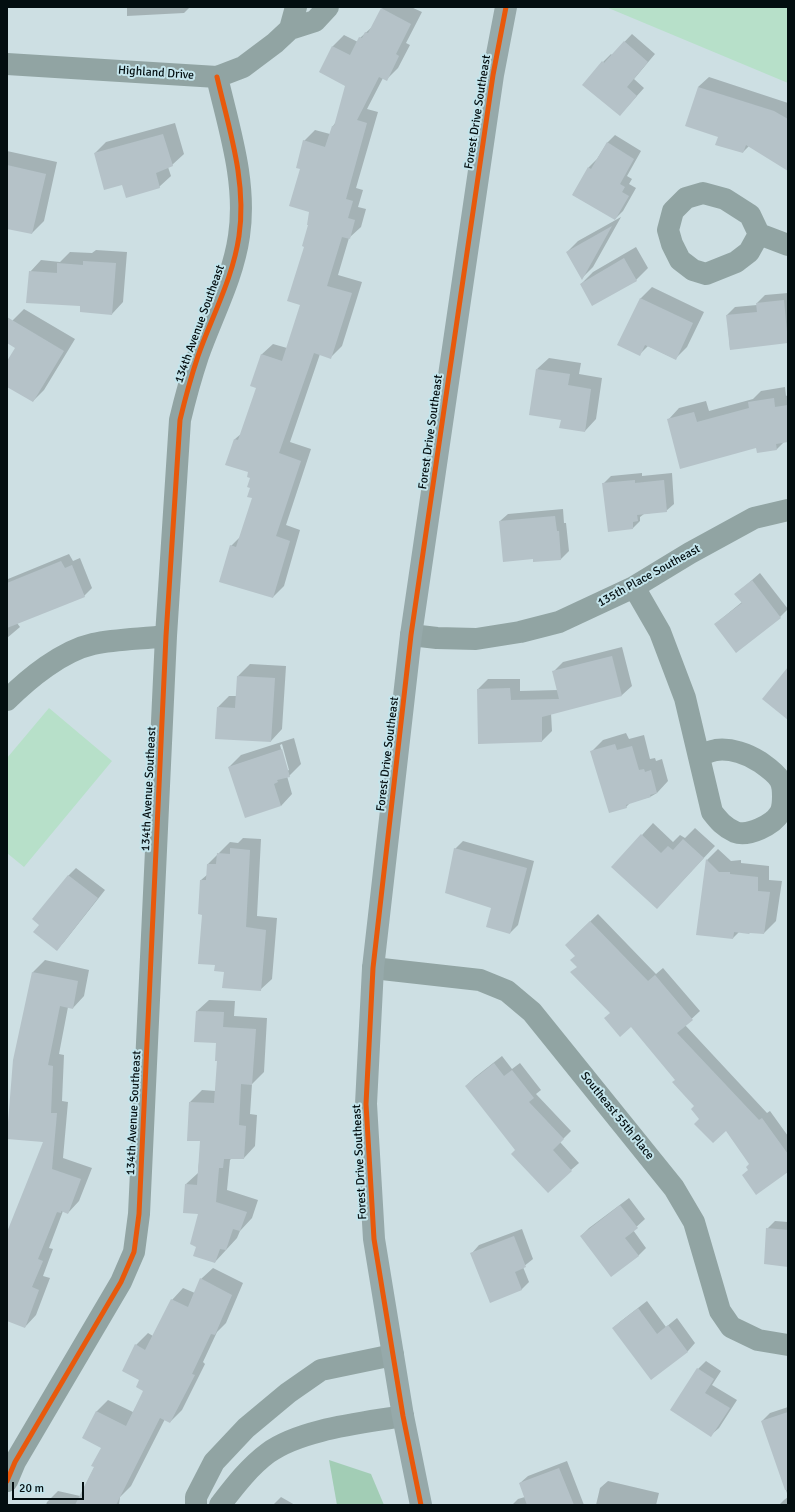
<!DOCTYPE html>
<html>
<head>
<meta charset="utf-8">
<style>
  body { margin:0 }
  #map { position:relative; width:795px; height:1512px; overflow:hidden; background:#cddfe3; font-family:Signika,sans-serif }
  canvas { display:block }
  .frame { position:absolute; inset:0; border:8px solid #030e10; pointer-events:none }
  .scale { position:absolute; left:12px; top:1482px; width:72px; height:18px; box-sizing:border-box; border:2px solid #030e10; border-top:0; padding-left:5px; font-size:12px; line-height:14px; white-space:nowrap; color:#030e10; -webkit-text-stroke:3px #c4e5ec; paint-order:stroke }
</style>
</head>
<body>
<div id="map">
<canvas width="795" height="1512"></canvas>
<div class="frame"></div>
<div class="scale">20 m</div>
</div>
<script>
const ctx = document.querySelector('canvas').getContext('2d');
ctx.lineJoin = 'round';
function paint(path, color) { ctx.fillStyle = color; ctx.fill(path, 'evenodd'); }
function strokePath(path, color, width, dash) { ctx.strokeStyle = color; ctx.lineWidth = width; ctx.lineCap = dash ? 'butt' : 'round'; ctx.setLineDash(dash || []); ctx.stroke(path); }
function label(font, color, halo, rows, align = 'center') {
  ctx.font = font + ' Signika,sans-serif'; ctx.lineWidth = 4; ctx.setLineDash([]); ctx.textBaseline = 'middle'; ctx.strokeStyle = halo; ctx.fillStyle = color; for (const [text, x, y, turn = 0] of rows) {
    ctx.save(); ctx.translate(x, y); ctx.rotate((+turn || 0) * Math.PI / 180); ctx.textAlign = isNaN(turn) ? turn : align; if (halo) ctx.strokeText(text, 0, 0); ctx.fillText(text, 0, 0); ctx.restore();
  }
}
paint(new Path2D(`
  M606 7H788V83Z
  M49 708 112 761 24 867 7 853V758Z`), '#b7e0c9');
paint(new Path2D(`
  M329 1460 371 1474 384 1505H337Z`), '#a2cdb5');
paint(new Path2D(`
  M127 7H190L184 13 127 16Z
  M383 7H411L422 12 406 43 410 45 398 68 387 79 383 78 367 109 378 112 356 188 363 190 358 207 366 209 361 227 349 238 338 275 362 282 342 346 331 357 320 354 290 442 311 449 286 525 300 530 284 586 273 597 231 546 240 537 253 498 250 472 227 464 235 439 242 433 257 387 261 355 273 344 287 348 301 304 306 246 311 211 301 168 304 141 315 130 330 134 333 126 336 122 346 85 320 72 333 46 344 35 358 42 360 38 372 27Z
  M632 34 655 54 634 79 644 88 627 107 603 62 611 54 612 55Z
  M709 77 788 103V166L749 146 743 152 719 136 698 87Z
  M175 123 184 154 172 165 168 167 171 176 159 187 123 184 95 153 106 142Z
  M615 135 641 151 627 176 632 179 629 184 636 188 623 211 615 219 573 195 589 167 597 159 607 143Z
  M7 151 57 162 44 221 32 233 7 228Z
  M621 217 593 267 582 278 567 252 578 241Z
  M636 247 648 268 636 280 581 284 593 272Z
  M96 250 127 252 123 302 112 314 30 272 41 260 60 262 70 252 92 253Z
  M652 287 704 312 687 347 675 359 648 346 640 354V299Z
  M788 293V342L730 349 727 315 735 307 757 305V303L765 295Z
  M24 309 75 339 44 390 33 401 7 386V363L17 347 7 341V330L13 320Z
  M549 358 581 363 579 374 602 378 596 419 585 431 562 419 537 369Z
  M785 387 786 396 788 395V441L784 442 777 449 757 447 668 420 679 408 706 401 709 411 753 399 761 391Z
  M642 473V476L672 473 674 504 666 511 644 514 640 517V521L633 528 603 484 611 476Z
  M563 509 564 523H566L569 551 561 559 534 558 500 521 508 514Z
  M69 554 73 561 80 558 92 588 84 596 17 623 20 627 7 638V577L8 579Z
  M760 573 788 609 780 617 715 624 742 602 736 594Z
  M622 647 632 686 622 695 551 713 552 731 542 741 478 689 488 679H520V691L558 690 553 672 563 662Z
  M250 664 286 666 282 729 271 741 218 707 229 696H237L238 676Z
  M626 733 629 739 644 735 650 759 655 758 656 761 662 759 668 781 657 793 650 797 631 802 626 807 591 752 603 740Z
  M294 738 301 764 289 776H287L292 794 281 806 229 767 241 755ZM282 744 289 770 287 771 280 745Z
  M653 823 673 842 680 835 685 838 695 828 715 846 657 908 642 835Z
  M243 838 261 839 257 916 277 918 272 979 260 990 225 971 216 964 203 914 201 880 208 874V864L230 842 238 843Z
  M463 841 534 861 518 925 510 933 455 849Z
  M718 849 731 861 741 860V863L769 866V880L782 881 776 921 764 933 739 932 733 938 707 860Z
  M76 868 105 890 64 942 56 950 40 925 68 876Z
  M598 914 656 974 663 968 700 1011 685 1025 767 1113 770 1111 788 1136V1171L749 1169 750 1164 726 1130 701 1119 696 1106 677 1080 631 1026 611 1013 578 966 574 937Z
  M45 960 89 970 84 996 73 1008 68 1007 59 1054 64 1055 62 1101 68 1102 63 1158 92 1168 79 1201 68 1213 63 1211 49 1248 53 1249 43 1276 50 1278 36 1315 25 1327 7 1320V1253L44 1142 14 1060 33 972Z
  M209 1000 235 1001 234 1016 267 1018 264 1072 252 1084 250 1114 257 1115 255 1146 244 1158H232L230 1160 227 1190 258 1200 252 1218 240 1231 237 1238 215 1262 197 1246 200 1213 186 1184 198 1173 201 1140 190 1102 202 1090 216 1091 218 1060 217 1043 197 1011Z
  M502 1056 512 1069 520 1063 541 1090 536 1094 571 1131 560 1142 579 1163 571 1170 517 1150 466 1086 474 1078Z
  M629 1198 645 1219 633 1230 646 1248 638 1256 581 1236 589 1228Z
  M775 1221 788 1222V1266L767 1229Z
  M522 1229 533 1259 523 1267 529 1282 521 1290 472 1253 479 1245Z
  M213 1268 243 1283 226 1323 217 1332 203 1362 205 1364 182 1410 170 1422 165 1419 131 1486 120 1497 119 1505H46L47 1502 58 1491 80 1496 95 1466 102 1448 96 1412 108 1400 133 1412 144 1391 141 1379 136 1345 148 1333 153 1336 172 1300 183 1288 195 1293 201 1279Z
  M647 1301 666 1327 677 1318 695 1343 688 1351 651 1379 613 1328 621 1321Z
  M706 1361 721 1371 712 1385 737 1400 719 1428 711 1435 698 1369Z
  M788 1407V1496L762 1421 770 1413Z
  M567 1461 584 1505H512L518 1499 525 1497 520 1483 528 1476Z
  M608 1481 659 1493 656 1505H596L600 1488Z
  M281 1497 295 1505H273Z
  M788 1497V1505H779L784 1500Z`), '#0003');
paint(new Path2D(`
  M381 8 411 24 396 54 399 56 387 81 379 77 357 120 367 123 346 199 353 201 348 218 355 220 350 239 342 237 327 286 352 293 331 359 314 353 279 453 301 461 276 536 290 541 273 598 219 582 230 545 236 547 252 498 247 497 250 488 247 487 250 478 247 477 248 472 225 465 234 439 238 440 256 388 250 386 261 354 282 361 300 305 287 301 304 247 302 246 308 225H307L309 212 289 206 300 169 296 168 303 140 325 147 332 126H334L345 86 319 72 332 46 350 55 359 37 362 38 365 32 368 33Z
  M624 41 648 62 627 87 637 96 620 116 582 85 602 61 604 63Z
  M698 87 774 111 788 119V171L746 145 743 153 715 145 718 137 685 126Z
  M163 134 173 166 156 173 160 188 126 198 122 185 104 190 94 153Z
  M607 142 634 159 620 184 625 187 622 192 629 196 615 220 572 195 588 167 591 169Z
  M7 165 46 174 32 234 7 229Z
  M612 226 582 280 566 252Z
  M624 258 637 281 592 306 580 284Z
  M83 261 116 263 112 315 80 312V306L26 303 29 271 57 273V263L83 265Z
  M640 298 693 323 676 360 645 345 640 356 617 345Z
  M784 300 788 343 730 350 726 315 757 312 756 303Z
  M7 317 64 351 33 402 7 387V361L15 348 7 343Z
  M536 369 570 374 568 385 591 389 585 432 559 428 561 420 529 415Z
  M774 398 775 407 788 405V442L776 444 777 450 757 453 756 448 680 469 667 419 694 412 697 422 749 408 748 402Z
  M635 480V483L664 480 667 512 637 515 638 521 633 522V529L608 532 602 483Z
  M555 516 557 531H559L561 560 533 562V559L503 562 499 521Z
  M61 561 65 568 72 565 85 597 7 628V583Z
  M752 580 781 618 736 653 714 624 742 603 734 594Z
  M612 656 622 696 542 717V742L478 744 477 689 510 688 511 700 559 699 552 671Z
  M788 667V720L762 699Z
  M237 676 275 678 271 742 215 739 217 707 235 708Z
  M615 744 617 750 632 746 639 770 644 769 645 772 651 770 657 793 650 795 651 797 626 805 627 808 609 813 590 751Z
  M282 749 290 777 277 780 278 782 274 784 281 806 245 818 228 767Z
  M641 834 661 853 668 846 673 850 683 839 704 858 657 909 611 867Z
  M230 848 250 850 246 927 266 930 261 991 222 988 224 972 214 971 215 965 198 964 202 915 198 914 200 880H206L207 864H216L217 853 230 854Z
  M454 848 527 868 510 934 486 927 491 908 445 893Z
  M706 859 719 872H730V874L758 877V891L770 892 764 934 750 933 749 934 734 932 733 939 696 935Z
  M68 875 98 898 57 951 33 932 39 925 32 919Z
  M590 921 648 981 655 975 693 1020 677 1033 759 1120 762 1118 788 1154V1172L756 1195 742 1175 748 1170 746 1167 749 1164 726 1131 713 1143 694 1124 699 1119 691 1109 694 1106 672 1082 675 1080 631 1027 620 1037 604 1018 610 1013 570 972 577 967 570 960 575 956 565 945Z
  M32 972 78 981 73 1009 60 1006 48 1065 53 1066 51 1113H57L52 1169 81 1179 68 1214 61 1211V1213L57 1212 38 1259 43 1261 32 1287 39 1290 25 1328 7 1321V1232L43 1142 7 1139V1135L13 1060Z
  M196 1011 224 1012 223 1027 256 1029 252 1085 241 1084 239 1125 246 1126 244 1159H224L223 1168H219L216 1202 247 1212 240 1231 233 1229 226 1250 220 1249 215 1263 193 1256 196 1247 190 1244 198 1214 183 1213 185 1184 197 1185 200 1141H187L189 1102 214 1103 217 1061H215L216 1043 194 1042Z
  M494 1063 504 1076 512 1070 534 1098 529 1102 564 1139 553 1150 572 1171 548 1193 511 1154 515 1150 465 1086Z
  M620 1205 638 1228 625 1238 639 1256 611 1277 580 1236Z
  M766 1228 788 1230V1267L764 1264Z
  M514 1236 526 1267 515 1272 522 1290 490 1303 470 1253Z
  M200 1278 232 1295 215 1335 211 1334 192 1374 195 1375 170 1423 160 1418 116 1505H75L94 1467 91 1466 101 1448 82 1438 96 1411 126 1426 143 1391 136 1387 139 1380 122 1371 135 1344 145 1350 171 1299 188 1307Z
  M638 1308 657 1334 668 1325 688 1352 651 1380 612 1328Z
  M697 1368 714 1379 705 1393 730 1408 711 1437 670 1410Z
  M788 1412V1490H785L761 1421Z
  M559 1468 574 1505H527L519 1483Z`), '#b5c2c8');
strokePath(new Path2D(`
  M296 7 290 29 315 21 328 7
  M7 64 217 77 243 67 275 43 290 29
  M759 234 749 252 736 262 706 274 693 270 680 260 672 244 668 230 673 211 686 198 703 193 725 199 750 215 759 234 788 245
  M634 587 660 632 685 698 712 812C719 821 724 827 735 832 748 837 773 825 780 813 784 806 784 787 780 780 776 773 767 767 760 762 748 754 731 748 716 750 711 751 704 754 699 755
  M411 635 437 638 476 639 520 632 559 622 634 587 690 553 754 518 788 510
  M7 700C29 678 62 651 93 644 117 639 142 639 166 636
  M373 968 480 980 507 991 532 1012 674 1188 694 1222 720 1311 731 1327 758 1340 788 1345
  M7 1481 15 1462 121 1282 134 1252 139 1214 166 636 180 420C185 399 191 377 198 356 212 316 233 278 239 236 247 182 229 129 217 77
  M196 1505V1497L214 1462 246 1428 288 1393 321 1370 393 1355
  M220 1505C234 1487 249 1467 268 1453 301 1429 363 1423 403 1416`), '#91a4a3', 22);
strokePath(new Path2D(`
  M421 1505 403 1416 374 1239 366 1104 373 968 411 635 493 75 506 7`), '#96a9aa', 22);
strokePath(new Path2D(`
  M7 1481 15 1462 121 1282 134 1252 139 1214 166 636 180 420C185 399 191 377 198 356 212 316 233 278 239 236 247 182 229 129 217 77
  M421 1505 403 1416 374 1239 366 1104 373 968 411 635 493 75 506 7`), '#e8590c', 5);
label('12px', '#030e10', '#c4e5ec', [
  ["Highland Drive",156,73,4],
  ["Forest Drive Southeast",478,112,-81],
  ["134th Avenue Southeast",200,324,-70],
  ["Forest Drive Southeast",431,432,-82],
  ["135th Place Southeast",649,576,-29],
  ["Forest Drive Southeast",388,754,-83],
  ["134th Avenue Southeast",149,789,-87],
  ["134th Avenue Southeast",134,1113,-87],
  ["Southeast 55th Place",617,1116,51],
  ["Forest Drive Southeast",360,1162,-93]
]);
</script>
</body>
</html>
